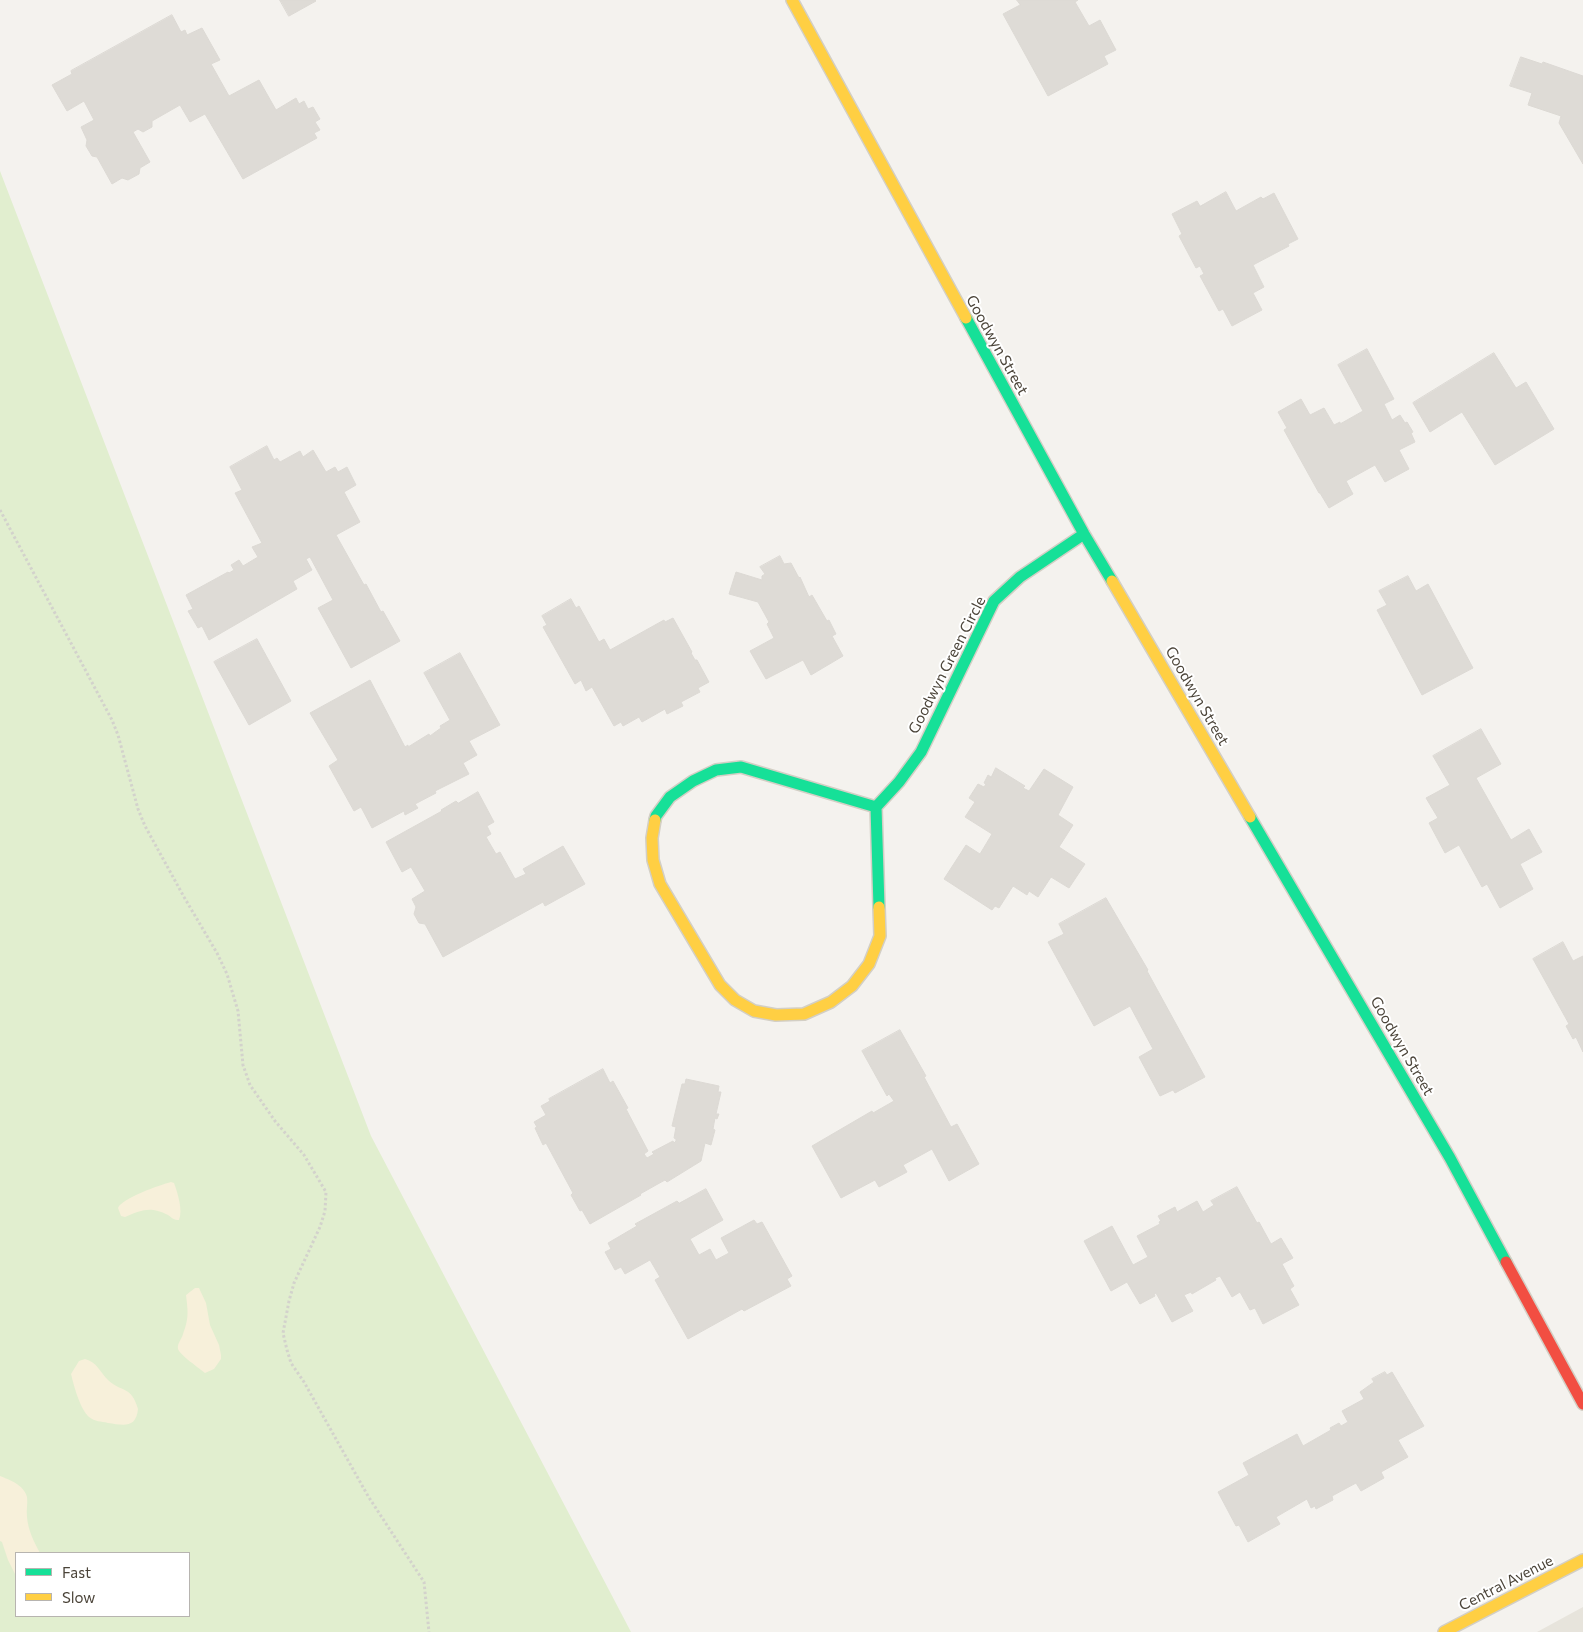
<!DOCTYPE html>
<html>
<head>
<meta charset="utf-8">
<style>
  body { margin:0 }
  #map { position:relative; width:1583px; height:1632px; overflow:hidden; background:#f4f2ee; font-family:Commissioner,sans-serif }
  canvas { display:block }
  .legend { position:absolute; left:15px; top:1552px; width:175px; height:65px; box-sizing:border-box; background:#fff; border:1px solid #b7b4b0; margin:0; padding:6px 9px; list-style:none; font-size:15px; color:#4b4439 }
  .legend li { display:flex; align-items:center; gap:10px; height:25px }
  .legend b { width:25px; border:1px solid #b7b4b0 }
</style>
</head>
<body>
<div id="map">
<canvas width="1583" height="1632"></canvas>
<ul class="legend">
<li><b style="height:6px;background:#16e098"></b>Fast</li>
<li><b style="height:6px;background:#ffcf43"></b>Slow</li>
</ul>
</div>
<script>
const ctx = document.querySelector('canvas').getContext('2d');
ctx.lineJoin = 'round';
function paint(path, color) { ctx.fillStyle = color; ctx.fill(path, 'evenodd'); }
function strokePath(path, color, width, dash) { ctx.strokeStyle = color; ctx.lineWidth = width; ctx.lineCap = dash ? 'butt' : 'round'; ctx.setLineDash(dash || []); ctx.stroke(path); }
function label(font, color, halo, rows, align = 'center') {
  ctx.font = font + ' Commissioner,sans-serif'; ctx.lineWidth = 4; ctx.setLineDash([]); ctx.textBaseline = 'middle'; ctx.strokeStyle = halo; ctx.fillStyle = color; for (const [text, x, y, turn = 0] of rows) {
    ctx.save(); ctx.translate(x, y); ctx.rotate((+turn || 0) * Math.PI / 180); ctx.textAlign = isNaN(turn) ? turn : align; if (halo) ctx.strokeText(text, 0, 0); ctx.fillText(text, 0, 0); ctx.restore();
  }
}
paint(new Path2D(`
  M1583 1607V1632H1537Z`), '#e7e4dc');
paint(new Path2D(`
  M0 171 371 1136 631 1632H0ZM16 1553H189V1616H16Z`), '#e1eecf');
paint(new Path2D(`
  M171 1182 174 1183C178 1194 183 1210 179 1220 174 1220 172 1218 168 1215 150 1206 142 1210 125 1217L121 1216 118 1208C122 1198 160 1185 171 1182Z
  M195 1288H199L206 1303 210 1325 219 1345 221 1355V1359L214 1369 205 1373C199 1368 180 1355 178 1349 177 1343 182 1339 183 1334 189 1318 188 1312 186 1295Z
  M85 1359C97 1362 100 1372 108 1380 122 1393 131 1385 138 1409 136 1429 123 1425 108 1423 101 1421 95 1422 89 1417 80 1409 74 1386 71 1374L79 1361Z
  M0 1476C10 1480 24 1485 27 1497 28 1503 26 1510 27 1517 28 1530 34 1542 40 1553H16V1576L8 1560 2 1542 0 1541Z`), '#f7f0da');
const building = new Path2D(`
  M280 0H315L316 1 289 16Z
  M1017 0H1078L1075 2 1089 26 1100 20 1116 50 1104 56 1108 64 1048 96 1003 14 1020 5Z
  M172 15 181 32 185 30 187 35 202 28 220 60 211 64 229 96 259 80 276 110 296 98 299 104 304 101 308 109 313 107 320 119 315 122 320 130 314 133 317 138 243 179 205 114 190 122 180 105 152 121V127L143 132 138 129 133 132 150 162 140 168 139 174 128 180 122 178 112 184 97 157 92 156 86 146 87 140 81 127 94 120 84 101 67 111 52 85 72 74 71 71Z
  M1521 57 1542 64 1543 62 1583 76V164L1559 123 1561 116 1528 105 1532 93 1510 86Z
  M1226 192 1236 211 1261 197 1263 199 1274 193 1298 239 1288 244 1289 246 1253 265 1264 287 1253 293 1262 310 1232 326 1223 309 1219 311 1200 276 1204 274 1200 266 1196 268 1179 236 1182 234 1172 214 1197 201 1200 206Z
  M1367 349 1394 399 1384 404 1392 420 1400 415 1405 423 1407 422 1413 432 1411 433 1415 442 1399 450 1409 469 1385 482 1375 465 1346 481 1353 494 1329 508 1320 493H1319L1284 430 1287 428 1278 412 1301 399 1310 415 1324 408 1334 425 1340 422V424L1363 411 1338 365Z
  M1494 353 1516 388 1526 382 1554 429 1495 465 1462 412 1430 432 1413 403Z
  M267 446 274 460 277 458 280 462 300 451 303 457 313 450 326 472 335 467 338 472 347 467 356 485 344 492 360 522 336 535 364 585 366 584 381 612 383 611 400 641 351 668 318 608 333 600 310 557 306 559 312 570 293 581 297 589 209 640 202 626 198 628 188 611 193 609 186 595 228 572 229 573 234 570 231 565 239 560 243 566 258 557 252 547 262 543 235 493 242 490 230 467Z
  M780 556 784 564 791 563 799 578 800 577 809 597 812 595 827 621 829 620 836 634 832 636 843 656 811 675 803 660 766 679 750 651 774 638 767 624 769 622 758 602 729 594 736 572 762 580V576L765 574 760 567Z
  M1408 576 1416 591 1428 584 1473 668 1422 695 1377 610 1387 605 1379 591Z
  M571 599 576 608 579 606 599 642 604 639 610 650 664 620 665 622 673 618 692 652 691 653 695 660H697L709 682 698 688 700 692 681 702 683 706 667 714 665 709 642 722 639 717 623 726 621 722 614 726 592 687 586 691 581 680 575 684 543 627 547 625 542 616Z
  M257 639 291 701 249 725 214 662Z
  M460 653 500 725 469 741 477 755 463 763 469 774 435 791 436 793 415 804 418 808 405 815 404 811 372 828 361 807 354 811 329 766 338 760 310 713 370 680 405 747 408 745V747L429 734 430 736 434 733 441 728 440 726 450 720 424 673Z
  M1481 729 1501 764 1476 778 1511 840 1529 829 1542 852 1520 864 1533 889 1500 908 1487 884 1482 887 1459 845 1445 853 1429 823 1438 818 1426 798 1450 785 1433 756Z
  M996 768 1025 786 1023 788 1029 791 1044 769 1073 787 1058 815 1073 825 1059 847 1085 864 1069 888 1051 877 1038 897 1029 891 1027 895 1013 886 999 908 995 906 992 910 944 879 966 845 980 854 992 834 965 817 975 802 969 798 978 784 984 787 986 784 984 783 988 775 991 777Z
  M478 792 494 822 487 826 491 834 486 837 496 854 500 852 515 879 526 874 523 869 563 846 585 884 545 906 543 902 443 957 425 924 419 923 414 914 416 907 412 899 425 891 411 867 402 872 386 842 442 811 441 810 456 801 458 803Z
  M1106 898 1148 970 1147 971 1205 1077 1175 1093 1173 1090 1160 1096 1139 1057 1153 1049 1130 1006 1094 1026 1048 942 1064 934 1059 924Z
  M1563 942 1573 961 1583 956V1052L1576 1037 1573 1039 1566 1026 1569 1024 1533 959Z
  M900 1030 926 1076 924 1077 951 1127 957 1124 979 1164 949 1181 932 1149 903 1165 907 1172 879 1187 875 1180 841 1198 812 1146 872 1111 873 1113 894 1101 889 1094 887 1096 862 1051Z
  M603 1069 610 1083 613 1081 628 1108 626 1109 648 1151 644 1154 647 1158 654 1154 652 1152 673 1141 674 1143 676 1141V1139L674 1138 676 1127 672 1126 682 1084H685L686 1079 719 1086 718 1092H721L716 1114H719L717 1119 715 1118 713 1129 715 1130 711 1145 705 1143 701 1161 667 1182 665 1180 656 1185 640 1194 641 1195 590 1224 582 1210 580 1211 571 1195 573 1193 546 1143 543 1145 535 1128 537 1127 534 1122 546 1115 541 1106 550 1101 549 1099Z
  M1237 1187 1257 1223 1259 1222 1271 1244 1281 1238 1293 1258 1282 1264 1294 1286 1290 1289 1299 1305 1263 1324 1255 1308 1250 1310 1240 1292 1232 1297 1220 1276 1215 1278 1216 1280 1192 1294 1191 1292 1184 1295 1193 1311 1172 1322 1156 1293 1154 1294 1155 1296 1140 1304 1127 1282 1111 1291 1084 1241 1112 1226 1133 1265 1148 1257 1137 1236 1160 1224 1159 1222 1161 1221 1158 1216 1175 1207 1177 1212 1197 1201 1203 1212 1214 1205 1211 1201Z
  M706 1189 723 1220 690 1239 699 1255 710 1249 716 1260 729 1253 721 1238 754 1220 757 1224 762 1222 792 1276 787 1279 791 1286 744 1311 742 1309 688 1339 655 1280 660 1277 650 1260 625 1274 621 1267 615 1270 605 1252 611 1249 608 1243 637 1226 635 1224 677 1201 679 1203Z
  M1385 1372 1387 1375 1392 1372 1424 1426 1398 1440 1408 1457 1381 1472 1384 1478 1361 1491 1356 1483 1332 1496 1333 1500 1316 1509 1315 1506 1311 1508 1307 1499 1276 1517 1280 1524 1248 1542 1239 1525 1236 1526 1218 1492 1249 1475 1243 1463 1297 1434 1303 1446 1331 1430 1330 1428 1339 1423 1341 1426 1348 1422 1342 1411 1364 1399 1360 1392 1374 1382 1372 1379Z`);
paint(building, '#dedbd6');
strokePath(building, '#dcd9d4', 1);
const fast = new Path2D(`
  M966 318 1084 534 1112 581
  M1250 817 1450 1158 1506 1262
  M655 820 656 816 670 797 693 781 716 770 741 767 876 807
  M879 907 876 807 899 782 921 752 994 601 1020 577 1084 534`);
const slow = new Path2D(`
  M792 0 966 318
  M1112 581 1250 817
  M655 820 652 838 653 860 660 884 720 985 735 1000 754 1011 776 1015 804 1014 831 1002 852 986 869 964 880 936 879 907
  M1444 1632 1583 1560`);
const jam = new Path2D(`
  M1506 1262 1583 1404`);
strokePath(fast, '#d3cfc5', 14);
strokePath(slow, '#d3cfc5', 14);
strokePath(jam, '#d3cfc5', 14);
strokePath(new Path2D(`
  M0 510 112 720 118 735 138 809 145 826 184 897 217 953 227 974 238 1011 243 1065 250 1085 275 1121 304 1155 326 1192 325 1211 320 1227 294 1283 289 1301 283 1333 287 1350 291 1363 304 1382 368 1496 424 1582 429 1632`), '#d3d2cc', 3, [2.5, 2.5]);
strokePath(fast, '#16e098', 11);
strokePath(slow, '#ffcf43', 11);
strokePath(jam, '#f24e42', 11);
label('15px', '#4b4439', '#fff', [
  ["Goodwyn Street",997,345,61],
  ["Goodwyn Green Circle",947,665,-63],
  ["Goodwyn Street",1197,696,60],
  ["Goodwyn Street",1402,1046,60],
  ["Central Avenue",1506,1583,-27]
]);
</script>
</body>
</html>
